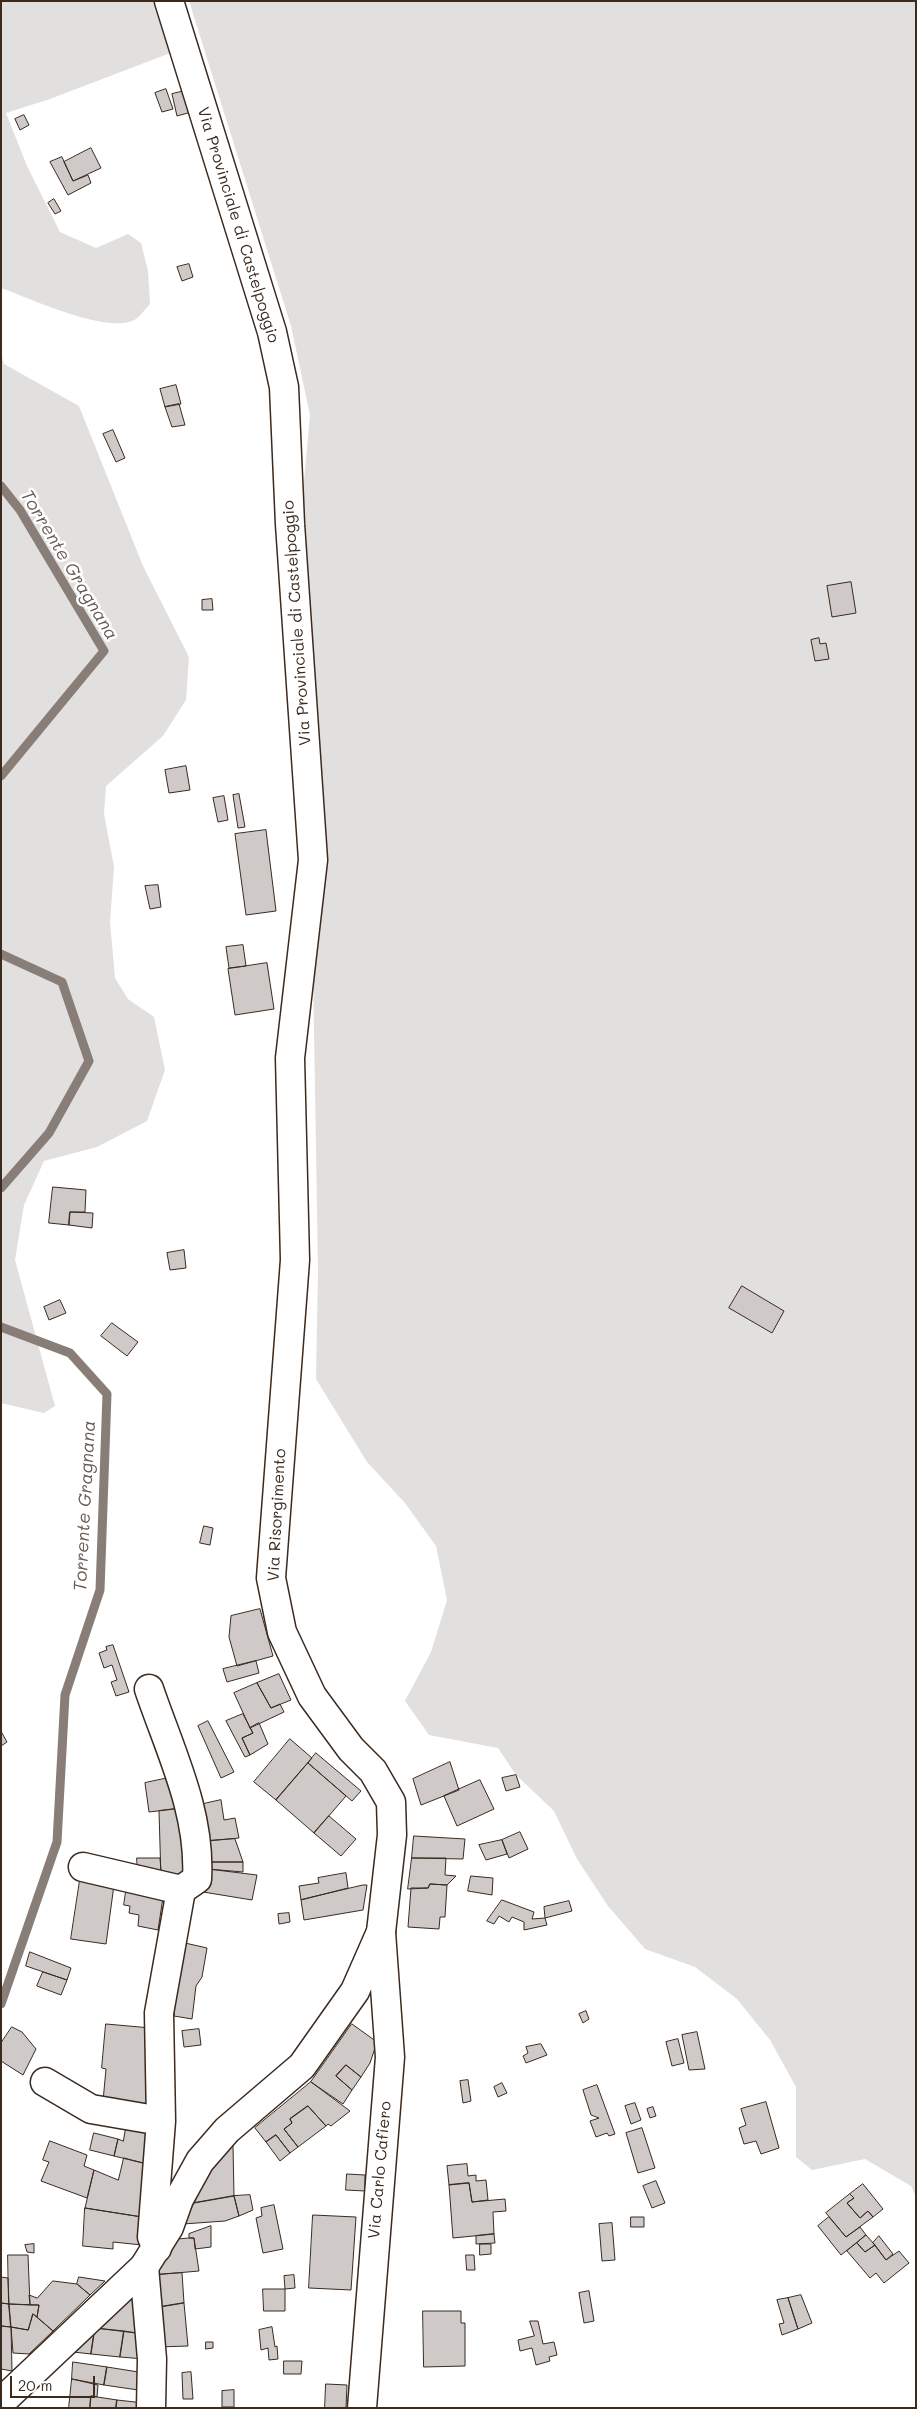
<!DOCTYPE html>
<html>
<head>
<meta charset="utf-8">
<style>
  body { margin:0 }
  #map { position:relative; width:917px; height:2409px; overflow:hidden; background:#fff; font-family:Mali,sans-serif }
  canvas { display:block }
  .frame { position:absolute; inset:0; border:2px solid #3b2a1e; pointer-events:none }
  .scale { position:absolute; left:10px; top:2376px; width:85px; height:22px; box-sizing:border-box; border:2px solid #3b2a1e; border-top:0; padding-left:6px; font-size:15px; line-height:18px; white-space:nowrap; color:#3b2a1e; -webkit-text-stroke:4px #fff; paint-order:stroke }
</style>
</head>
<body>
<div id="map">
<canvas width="917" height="2409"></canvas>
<div class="frame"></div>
<div class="scale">20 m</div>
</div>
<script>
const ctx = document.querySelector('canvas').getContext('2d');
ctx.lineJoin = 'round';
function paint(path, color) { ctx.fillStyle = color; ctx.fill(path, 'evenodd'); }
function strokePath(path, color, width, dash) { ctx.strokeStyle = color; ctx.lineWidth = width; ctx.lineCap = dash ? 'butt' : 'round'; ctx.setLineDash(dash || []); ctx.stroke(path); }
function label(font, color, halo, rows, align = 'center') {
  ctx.font = font + ' Mali,sans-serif'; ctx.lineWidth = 5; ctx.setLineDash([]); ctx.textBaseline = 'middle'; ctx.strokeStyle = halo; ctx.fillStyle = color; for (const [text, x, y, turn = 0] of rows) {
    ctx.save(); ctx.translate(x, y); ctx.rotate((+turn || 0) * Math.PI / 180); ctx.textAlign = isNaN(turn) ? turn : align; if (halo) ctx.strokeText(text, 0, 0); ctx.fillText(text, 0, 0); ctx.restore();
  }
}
paint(new Path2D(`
  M1 1H156L173 52 50 99 6 113 27 166 60 232 96 248 128 234 141 243 148 271 150 304C145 309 141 315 136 319 110 336 29 298 1 288Z
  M189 1H916V2197L911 2186 865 2159 812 2170 796 2157V2087L770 2040 737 1999 695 1967 645 1949 608 1906 577 1859 554 1811 516 1775 498 1748 429 1735 405 1701 431 1652 447 1600 436 1546 405 1503 367 1462 316 1379 318 1270 309 728 302 503 310 415 291 326Z
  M1 353 4 364 79 406 143 566 189 657 186 700 163 736 106 786 104 814 114 867 110 922 115 978 128 999 154 1017 165 1070 147 1121 97 1147 44 1161 24 1205 15 1260 55 1406 44 1413 1 1403Z`), '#e2e0de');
strokePath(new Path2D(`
  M1 486 20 510 104 651 1 776
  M1 954 62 982 89 1061 49 1133 1 1188
  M1 1327 70 1353 107 1394 100 1590 65 1695 57 1842 1 2004`), '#887e77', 9);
const building = new Path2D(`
  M166 89 173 109 162 112 155 93Z
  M189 90 195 111 177 116 172 94Z
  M24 115 29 125 20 130 15 119Z
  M91 148 101 168 73 181 64 162Z
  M62 157 73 181 88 175 91 183 68 195 50 162Z
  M54 199 61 211 55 214 48 203Z
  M189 264 193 277 182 281 177 267Z
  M176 385 181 404 165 407 160 389Z
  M179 404 185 425 172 427 165 407Z
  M113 430 125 458 116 462 103 434Z
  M851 582 856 613 832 617 827 586Z
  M212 599 213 610H202V600Z
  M819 638 820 644 826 643 829 659 815 661 811 640Z
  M186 766 190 790 169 793 165 770Z
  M239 794 245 827 238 828 233 795Z
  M224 796 228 820 218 822 213 798Z
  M266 830 276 911 246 915 235 834Z
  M158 885 161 907 150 909 145 886Z
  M243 945 246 966 229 968 226 947Z
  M267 963 274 1009 235 1015 228 969Z
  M53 1187 86 1190 85 1212H70L69 1225 49 1223Z
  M70 1212 93 1213 92 1228 69 1225Z
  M184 1250 186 1268 170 1270 167 1253Z
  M742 1286 784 1311 772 1333 729 1308Z
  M60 1300 66 1313 49 1320 44 1307Z
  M112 1323 138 1342 127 1356 101 1336Z
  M204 1526 213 1528 210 1545 200 1543Z
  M260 1609 273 1656 237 1666 229 1637 231 1616Z
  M113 1645 129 1692 116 1696 111 1682 117 1680 112 1665 104 1668 99 1653 107 1650 106 1647Z
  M256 1661 259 1673 227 1682 223 1669Z
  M279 1674 291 1700 271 1708 257 1683Z
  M257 1683 271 1708 280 1704 284 1712 250 1728 234 1693Z
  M243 1714 253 1733 242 1738 250 1755 245 1757 226 1721Z
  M208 1721 234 1772 221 1778 198 1726Z
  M259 1723 268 1744 250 1755 242 1738 253 1733 250 1728Z
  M2 1733 7 1742 1 1746V1734Z
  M290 1739 312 1758 276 1800 254 1782Z
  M316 1753 361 1791 352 1801 308 1763Z
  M450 1762 459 1790 421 1805 413 1779Z
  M308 1763 346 1796 314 1833 276 1800Z
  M516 1775 520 1787 506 1791 502 1778Z
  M173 1777 183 1808 149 1812 145 1783Z
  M480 1780 494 1809 457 1826 444 1796Z
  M221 1800 224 1820 235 1818 239 1838 207 1841 199 1805Z
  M183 1808 190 1878 161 1879 159 1811Z
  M329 1816 356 1839 341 1856 314 1833Z
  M520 1832 528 1849 509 1858 502 1840Z
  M414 1836 465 1839 463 1859 412 1858Z
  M235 1839 243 1862H208L207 1841Z
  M502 1840 507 1854 486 1860 479 1845Z
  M137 1858H160L161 1871 138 1872Z
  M412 1858H446L445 1875 456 1876 447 1885 430 1884 428 1888 408 1889Z
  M208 1862H243V1872L208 1869Z
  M208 1869 257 1875 252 1900 203 1892Z
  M346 1873 348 1888 301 1900 299 1886 319 1883 318 1878Z
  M471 1876 493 1878 492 1895 468 1891Z
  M80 1880 114 1885 106 1944 71 1939Z
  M430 1884 447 1885 445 1917H440L439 1929 408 1927 411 1888H428Z
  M127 1885 164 1891 158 1930 138 1926 139 1915 129 1913 130 1906 124 1905Z
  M363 1885H367L363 1910 304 1920 301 1900Z
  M502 1900 534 1912 532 1919 545 1918 547 1925 524 1930V1922L512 1917 509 1922 499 1916 494 1924 487 1921Z
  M569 1901 572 1911 545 1918 544 1907Z
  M289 1913 290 1922 279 1924 278 1914Z
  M185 1943 207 1948 202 1977 196 1986 192 2019 174 2016 177 1977Z
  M30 1952 71 1968 67 1980 26 1966Z
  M43 1972 67 1980 61 1995 37 1986Z
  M586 2011 589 2019 583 2023 579 2014Z
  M106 2024 151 2028 152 2106 103 2101 106 2069 102 2068Z
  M352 2024 377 2042 370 2063 361 2077 346 2065 336 2076 352 2090 343 2104 311 2082Z
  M12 2027 22 2032 36 2049 23 2075 1 2061V2043Z
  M199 2029 201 2045 184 2047 182 2031Z
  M697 2032 705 2069 689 2070 682 2035Z
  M678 2039 684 2063 672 2066 666 2042Z
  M541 2044 547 2055 526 2063 523 2056 528 2053 526 2047Z
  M346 2065 361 2077 352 2090 336 2076Z
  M468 2080 471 2101 463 2103 460 2081Z
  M311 2082 350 2111 331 2126 328 2124 326 2126 308 2106 290 2119 292 2123 284 2129 298 2147 290 2153 276 2135 266 2142 255 2128Z
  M502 2083 507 2093 498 2097 494 2087Z
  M597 2085 615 2134 609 2136 607 2133 596 2137 590 2121 599 2118 591 2115 583 2090Z
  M766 2102 779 2148 761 2154 756 2141 744 2144 739 2128 746 2125 741 2109Z
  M635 2103 641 2120 631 2124 625 2106Z
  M308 2106 326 2126 298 2147 284 2129 292 2123 290 2119Z
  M653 2107 656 2116 650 2118 647 2109Z
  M127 2122 152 2129 147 2164 114 2156 118 2139 123 2141Z
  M642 2128 655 2168 638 2173 626 2133Z
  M94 2133 118 2139 114 2156 90 2150Z
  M276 2135 290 2153 280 2161 266 2142Z
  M50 2141 87 2155 84 2166 94 2170 87 2198 41 2181 49 2162 43 2160Z
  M233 2146 234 2196 194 2203 213 2163Z
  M124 2158 147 2164 142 2217 85 2208 94 2170 118 2180Z
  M467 2164 468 2176 476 2175V2181L486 2180 488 2200 472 2202 469 2183 449 2185 447 2166Z
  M347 2174 365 2175V2191L346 2190Z
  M656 2181 665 2203 652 2208 643 2186Z
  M469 2183 472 2202 505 2199 506 2211 493 2212 494 2234 453 2238 449 2185Z
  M863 2184 883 2209 873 2217 868 2211 860 2218 847 2203 854 2198 850 2194Z
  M850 2194 854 2198 847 2203 860 2218 868 2211 873 2217 846 2237 826 2213Z
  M250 2195 253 2210 239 2216 234 2196Z
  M234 2196 239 2216 225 2221 183 2224 194 2203Z
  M274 2205 283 2249 263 2253 256 2218 262 2216 261 2208Z
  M85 2208 142 2217V2245L113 2242V2249L83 2246Z
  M313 2215 356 2217 351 2290 309 2288Z
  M631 2217H644V2227H631Z
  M829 2217 846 2237 860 2227 866 2235 841 2255 818 2226Z
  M612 2223 615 2260 602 2261 599 2224Z
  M211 2226V2247L195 2249 194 2238H189V2234Z
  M494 2234 495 2243 476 2244V2236Z
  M866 2235 875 2245 865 2252 857 2243Z
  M879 2236 893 2254 886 2260 873 2243Z
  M189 2238H194L199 2271 153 2275 170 2240Z
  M857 2243 865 2252 875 2245 886 2260 899 2251 909 2263 884 2283 876 2273 870 2278 847 2251Z
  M34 2244V2253L27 2252 25 2245Z
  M480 2244H491V2254L480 2255Z
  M8 2255H28L30 2305 9 2304Z
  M466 2255H474L475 2270H467Z
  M182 2273 184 2303 154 2308 153 2275Z
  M294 2275 295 2288 285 2289 284 2276Z
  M1 2277 8 2278 9 2304 1 2303Z
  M79 2277 105 2281 90 2295 77 2284Z
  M53 2281 77 2284 90 2295 53 2331 37 2317 39 2305H30L29 2295 37 2298Z
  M263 2289H285V2311H264Z
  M589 2291 594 2321 584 2323 579 2293Z
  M801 2295 812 2323 798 2329 788 2298Z
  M788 2298 798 2329 782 2335 779 2324 784 2323 777 2300Z
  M126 2300H141L144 2334 95 2328Z
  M1 2303 9 2304 11 2327 1 2326Z
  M184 2303 188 2346 157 2347 154 2308Z
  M9 2304 39 2305 37 2317 33 2314 28 2330 11 2327Z
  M423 2311H461V2323H465V2366L424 2367Z
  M33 2314 53 2331 29 2354 13 2353 11 2327 28 2330Z
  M530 2321H538L543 2344 554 2342 557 2355 549 2357 550 2361 536 2365 532 2348 520 2351 518 2340 534 2336Z
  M1 2326 11 2327 12 2371 1 2369Z
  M272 2327 275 2347 277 2346 278 2359 269 2360 268 2348 261 2350 259 2330Z
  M95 2328 124 2331 120 2357 91 2354Z
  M95 2328 91 2354 73 2352Z
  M124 2331 144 2334V2359L120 2357Z
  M206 2342H213V2348L206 2349Z
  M284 2361H302L301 2374H284Z
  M73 2362 107 2367 104 2385 72 2379Z
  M107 2367 145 2373V2391L104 2385Z
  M191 2372 193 2399H183L182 2373Z
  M72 2379 98 2385 97 2397 91 2396 90 2408H69Z
  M326 2384 347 2385 346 2408H325Z
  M234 2390V2407H222V2391Z
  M91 2396 117 2400 116 2408H90Z
  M117 2400 144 2403V2408H116Z`);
paint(building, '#cfcac7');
strokePath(building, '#3b2a1e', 1);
const minor = new Path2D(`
  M149 1689C170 1751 201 1812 197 1879L181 1890 159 2013 161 2121 152 2237 157 2248
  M83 1867 181 1890
  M45 2082 91 2109 161 2121
  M144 2267 152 2359 151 2408
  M362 2408 390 2057 381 1932`);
const major = new Path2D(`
  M1 2402 144 2267 169 2227 179 2199 200 2161 227 2130 302 2066 355 1991 381 1932 392 1835 391 1802 373 1771 351 1749 312 1696 282 1632 271 1578 295 1260 290 1058 313 860 290 524 284 387 272 332 169 1`);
strokePath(minor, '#3b2a1e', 31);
strokePath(major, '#3b2a1e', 31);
strokePath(minor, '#fff', 28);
strokePath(major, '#fff', 28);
label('16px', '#3b2a1e', '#fff', [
  ["Via Provinciale di Castelpoggio",238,225,73],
  ["Via Provinciale di Castelpoggio",297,623,-94],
  ["Via Risorgimento",277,1515,-87],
  ["Via Carlo Cafiero",380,2170,-85]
]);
label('italic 18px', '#685b52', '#fff', [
  ["Torrente Gragnana",69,565,59],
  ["Torrente Gragnana",85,1506,-87]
]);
</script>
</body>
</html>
